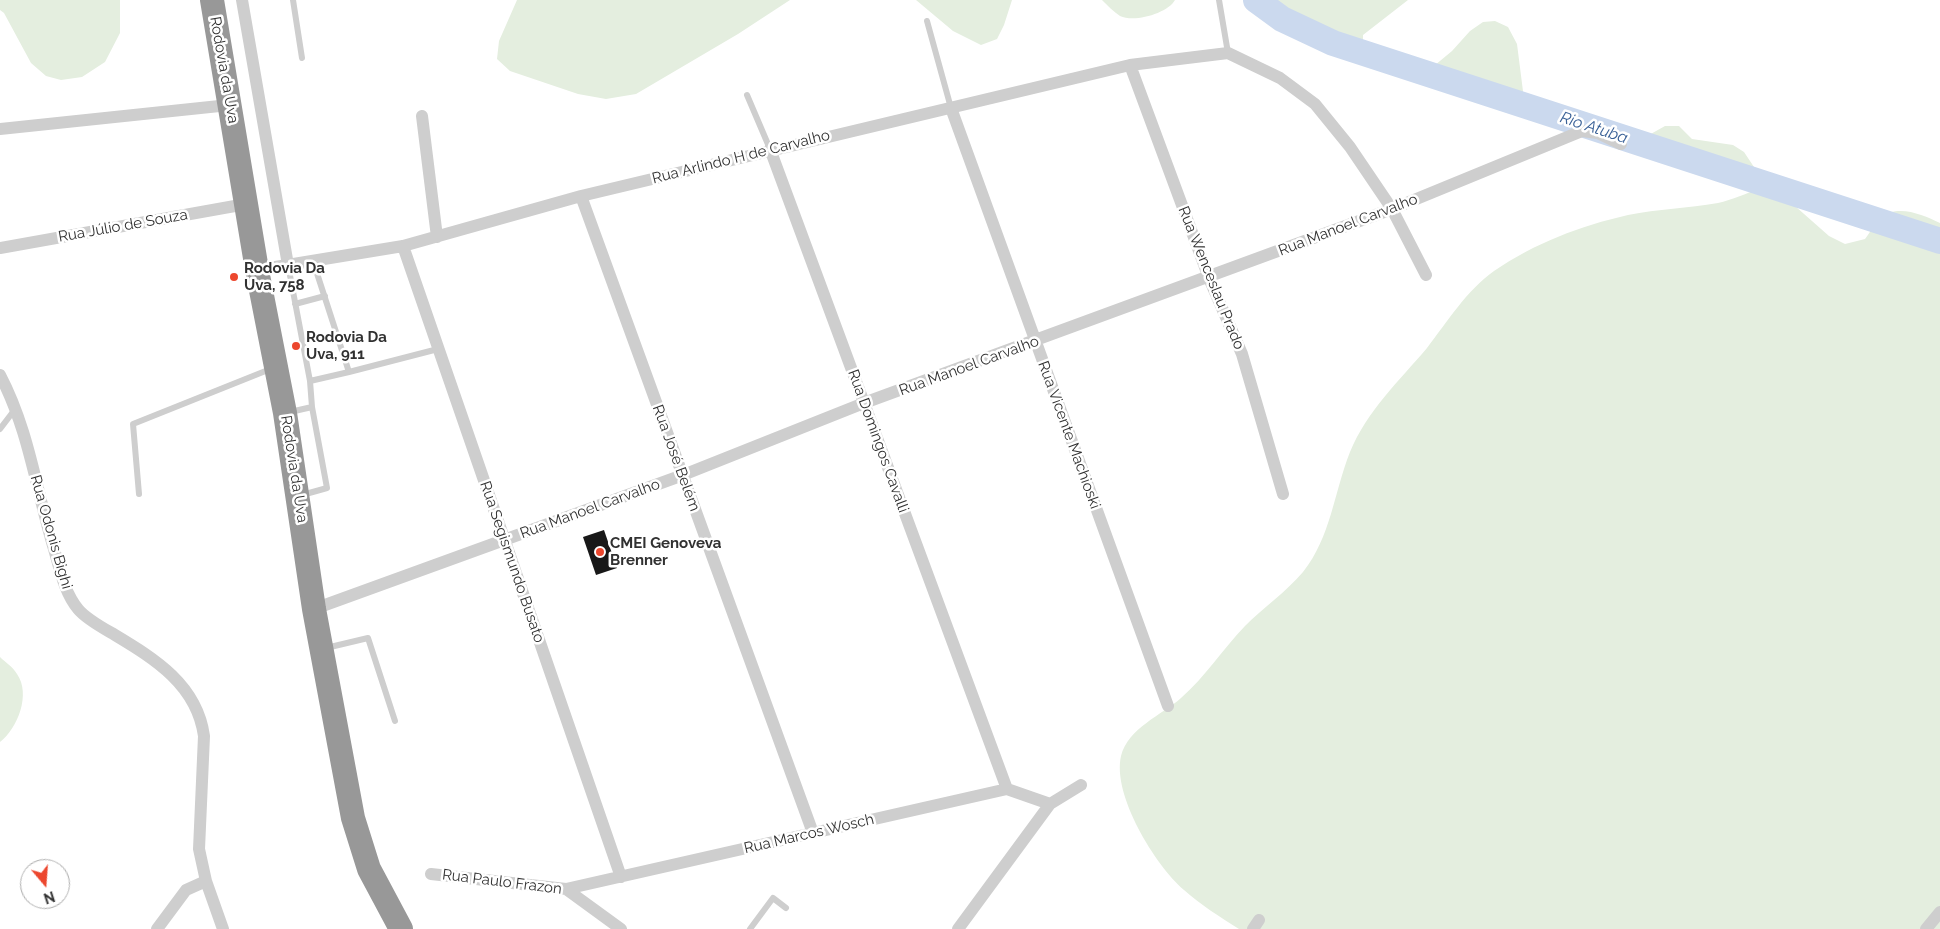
<!DOCTYPE html>
<html>
<head>
<meta charset="utf-8">
<style>
  body { margin:0 }
  #map { position:relative; width:1940px; height:929px; overflow:hidden; background:#fff; font-family:Raleway,sans-serif }
  canvas { display:block }
  .north { position:absolute; left:20px; top:859px; width:50px; height:50px; box-sizing:border-box; background:#fff; border:1px solid #adadad; border-radius:50%; rotate:162deg; font-size:14px; font-weight:700; line-height:20px; text-align:center; color:#313131 }
  .north::after { content:''; display:block; margin:auto; width:18px; height:22px; background:#ec472e; clip-path:polygon(50% 0,100% 100%,50% 72%,0 100%) }
</style>
</head>
<body>
<div id="map">
<canvas width="1940" height="929"></canvas>
<div class="north">N</div>
</div>
<script>
const ctx = document.querySelector('canvas').getContext('2d');
ctx.lineJoin = 'round';
function paint(path, color) { ctx.fillStyle = color; ctx.fill(path, 'evenodd'); }
function strokePath(path, color, width, dash) { ctx.strokeStyle = color; ctx.lineWidth = width; ctx.lineCap = dash ? 'butt' : 'round'; ctx.setLineDash(dash || []); ctx.stroke(path); }
function label(font, color, halo, rows, align = 'center') {
  ctx.font = font + ' Raleway,sans-serif'; ctx.lineWidth = 5; ctx.setLineDash([]); ctx.textBaseline = 'middle'; ctx.strokeStyle = halo; ctx.fillStyle = color; for (const [text, x, y, turn = 0] of rows) {
    ctx.save(); ctx.translate(x, y); ctx.rotate((+turn || 0) * Math.PI / 180); ctx.textAlign = isNaN(turn) ? turn : align; if (halo) ctx.strokeText(text, 0, 0); ctx.fillText(text, 0, 0); ctx.restore();
  }
}
paint(new Path2D(`
  M0 0H120V33L105 62 82 77 61 80 46 76 31 63 4 13 0 10Z
  M517 0H790L738 34 636 94 606 99 578 94 510 71 497 59 499 41Z
  M916 0H1012L1004 25 997 39 981 45 953 31Z
  M1102 0H1175C1168 13 1135 23 1120 16 1114 12 1107 5 1102 0Z
  M1260 0H1408L1363 35V56L1310 36Z
  M1495 21 1508 27 1517 44 1525 107 1423 75 1452 51 1470 31 1483 22Z
  M1665 126H1679L1692 139 1733 145 1744 152 1754 167 1778 191 1829 236 1845 244 1865 239C1870 233 1875 222 1881 217 1899 204 1923 215 1940 223V929H1239C1220 917 1201 905 1184 890 1155 865 1112 795 1121 756 1128 728 1162 715 1181 698 1205 677 1223 649 1245 626 1263 608 1286 592 1303 572 1331 537 1334 492 1350 452 1367 411 1399 381 1427 348 1447 322 1467 290 1494 271 1535 243 1580 226 1628 215 1658 209 1688 208 1718 203 1732 200 1747 193 1761 188L1764 177 1753 171 1640 140Z
  M0 657C5 662 13 667 17 674 31 694 18 728 0 742Z`), '#e4eedf');
strokePath(new Path2D(`
  M1256 0 1282 19 1333 43 1940 241`), '#cbd9ee', 26);
paint(new Path2D(`
  M604 530 617 568 596 575 583 537Z`), '#181818');
strokePath(new Path2D(`
  M293 0 302 58
  M1219 0 1228 53
  M927 21 951 108
  M747 95 770 149
  M288 265 310 381 312 407 290 412
  M295 304 325 296
  M349 372 438 349
  M310 381 349 372 313 261
  M0 429 16 408
  M139 494 133 424 273 368
  M302 495 327 488 312 407
  M326 648 368 638 395 721
  M750 929 773 898 786 908`), '#cecece', 6);
strokePath(new Path2D(`
  M242 0 288 265
  M1130 65 1209 278 1242 354 1283 494
  M951 108 1168 706
  M422 116 437 237
  M0 129 229 105
  M770 149 1007 789
  M581 196 813 833
  M403 246 621 877
  M0 248 246 204
  M257 270 403 246 581 196 1130 65 1228 53 1280 78 1315 104 1350 147 1392 209 1426 275
  M0 375C29 430 36 490 54 549 60 569 64 592 78 609 86 619 103 628 115 635 155 659 197 685 204 736L199 849 206 881 223 929
  M314 609 683 475 864 403 1392 209 1582 131 1598 133 1621 144
  M431 874 566 889 621 929
  M566 889 1007 789 1050 804
  M157 929 186 890 206 881
  M958 929 1050 804 1081 785
  M1253 929 1259 920
  M1926 929 1940 912`), '#cecece', 12);
strokePath(new Path2D(`
  M212 0 257 270 285 413 314 609 353 818 369 869 401 929`), '#989898', 24);
for (const [x, y, r, color] of [
  [234,277,5,"#ec472e"],
  [296,346,5,"#ec472e"],
  [600,552,5,"#ec472e"]
]) { const dot = new Path2D(); dot.arc(x, y, r, 0, 2 * Math.PI); ctx.fillStyle = color; ctx.fill(dot); strokePath(dot, '#fff', 2); }
label('15px', '#313131', '#fff', [
  ["Rodovia da Uva",224,70,80],
  ["Rua Arlindo H de Carvalho",741,157,-14],
  ["Rua Manoel Carvalho",1348,225,-21],
  ["Rua Júlio de Souza",123,226,-10],
  ["Rua Wenceslau Prado",1211,278,68],
  ["Rua Manoel Carvalho",969,366,-20],
  ["Rua Vicente Machioski",1069,435,70],
  ["Rua Domingos Cavalli",878,441,70],
  ["Rua José Belém",676,458,70],
  ["Rodovia da Uva",294,469,81],
  ["Rua Manoel Carvalho",590,509,-20],
  ["Rua Odonis Bighi",51,532,74],
  ["Rua Segismundo Busato",512,562,71],
  ["Rua Marcos Wosch",809,834,-13],
  ["Rua Paulo Frazon",502,882,7]
]);
label('bold 15px', '#313131', '#fff', [
  ["Rodovia Da",244,268],
  ["Uva, 758",244,285],
  ["Rodovia Da",306,337],
  ["Uva, 911",306,354],
  ["CMEI Genoveva",610,543],
  ["Brenner",610,560]
], 'left');
label('italic 16px', '#3a6197', '#fff', [
  ["Rio Atuba",1594,128,18]
]);
</script>
</body>
</html>
